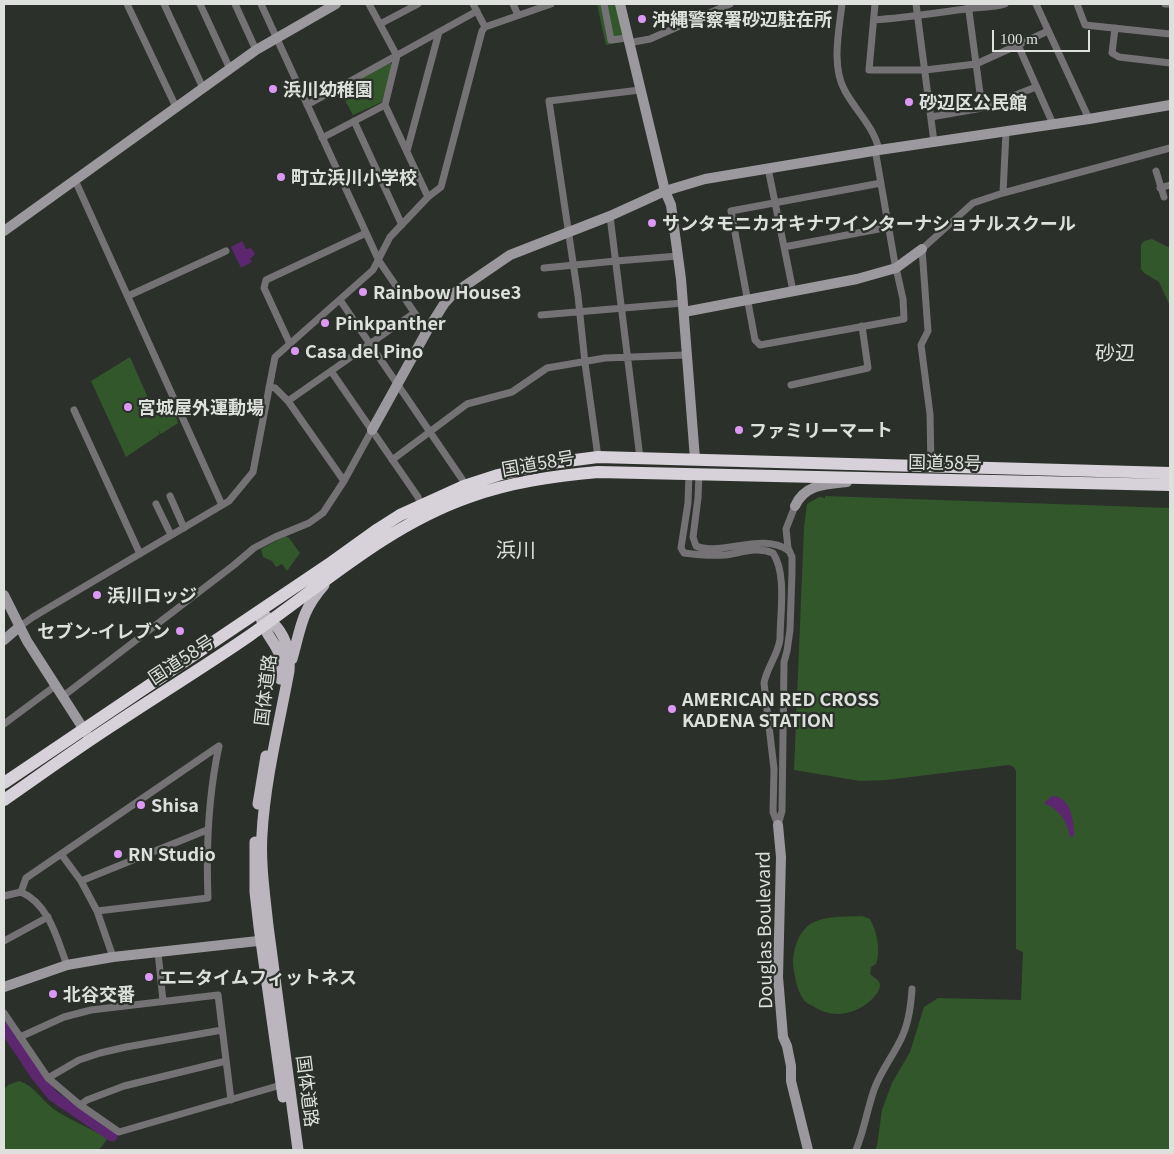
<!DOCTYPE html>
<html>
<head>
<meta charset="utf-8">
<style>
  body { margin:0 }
  #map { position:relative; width:1174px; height:1154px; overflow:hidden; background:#2b302a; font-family:Georgia,serif }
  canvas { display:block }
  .frame { position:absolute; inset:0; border:5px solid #dde0dc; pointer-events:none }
  .scale { position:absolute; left:992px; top:30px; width:98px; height:22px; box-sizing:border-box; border:2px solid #dde0dc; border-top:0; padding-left:6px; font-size:15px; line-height:18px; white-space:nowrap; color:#dde0dc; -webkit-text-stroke:4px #2b302a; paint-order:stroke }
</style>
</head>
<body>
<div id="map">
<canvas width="1174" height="1154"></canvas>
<div class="frame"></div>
<div class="scale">100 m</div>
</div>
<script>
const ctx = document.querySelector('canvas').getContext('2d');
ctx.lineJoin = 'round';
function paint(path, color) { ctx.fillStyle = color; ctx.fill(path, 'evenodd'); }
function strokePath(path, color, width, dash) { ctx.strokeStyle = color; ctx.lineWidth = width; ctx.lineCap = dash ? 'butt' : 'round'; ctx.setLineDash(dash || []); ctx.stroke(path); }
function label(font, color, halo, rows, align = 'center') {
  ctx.font = font + ' Georgia,"Noto Sans JP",serif'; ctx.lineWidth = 4.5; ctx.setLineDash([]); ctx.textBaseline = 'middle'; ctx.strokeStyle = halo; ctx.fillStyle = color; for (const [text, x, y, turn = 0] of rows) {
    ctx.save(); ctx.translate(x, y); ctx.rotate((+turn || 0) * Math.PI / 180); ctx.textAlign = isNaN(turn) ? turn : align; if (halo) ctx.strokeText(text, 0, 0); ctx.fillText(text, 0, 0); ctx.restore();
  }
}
paint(new Path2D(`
  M597 4H620L628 41 606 45Z
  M389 62 392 65 382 102 353 115 339 90Z
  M1152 239 1170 248V306L1159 282 1144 273 1141 269V245L1144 241Z
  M130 357 152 407 161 402 169 417 175 414 178 423 161 434 156 428 160 434 126 457 91 381Z
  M825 496 1170 508V1150H875L877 1146 882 1110 892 1083 910 1052 924 1007 938 998 1021 1000 1023 952 1016 949V771L1014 767 1009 765 886 780 860 781 794 770 804 528 807 504 819 497 825 498Z
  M285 536 289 538 300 553 287 571 282 564 276 567 272 561 263 557 261 549Z
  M862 916 870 919C877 932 881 950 876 964L871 967 870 974C873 977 880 980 880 985 880 991 874 997 870 1001 854 1015 832 1019 813 1006 810 1005 806 1003 804 1000 797 992 794 973 793 963 793 950 798 933 809 925 824 915 845 917 862 916Z
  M19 1081C34 1085 42 1101 55 1110 72 1121 91 1129 108 1138L99 1150H4V1090L8 1085Z`), '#32572a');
paint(new Path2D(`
  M242 241 246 249 251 248 255 254 250 259 252 262 241 268 231 247Z
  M1052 796C1071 796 1074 822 1074 836L1070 837C1067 822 1060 809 1045 804V802Z`), '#5d2770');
strokePath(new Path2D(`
  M4 1027 36 1075 53 1096 112 1136`), '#5d2770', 11);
strokePath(new Path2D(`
  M127 4 176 107
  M164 4 203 88
  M200 4 230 69
  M235 4 256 50
  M261 4 379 261 427 331
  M369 4 397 56 385 105 428 197
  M473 4 485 27
  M513 4 518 15
  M604 4 611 40 627 38
  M842 4C839 30 831 67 845 91 856 111 874 127 879 150
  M875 4 869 70H925L976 64 1018 45
  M916 4 934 142
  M968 4 982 108
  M1036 4 1089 119
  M1077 4 1085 25 1170 34
  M1165 4H1170
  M874 20C905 18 935 13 966 9 979 7 993 8 1005 4
  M380 24 418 4
  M1115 28 1112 53 1119 57 1170 63
  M1048 31 1018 45 1053 124
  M628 43 650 39 730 4
  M307 105 477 11
  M931 117 982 108 1036 87
  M354 121 402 225
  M322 138 385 105
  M407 151 439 32
  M875 151 876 155 895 264 896 268 903 299 904 319 760 345 755 340 731 211 881 183
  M768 168 793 291
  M1156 171 1164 197
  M75 180 222 505
  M1160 188 1170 185
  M1003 193 1006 132
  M610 216 640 458
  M784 247 889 227
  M544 268 616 261 678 256
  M128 296 226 251
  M340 300 462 479 464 486
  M541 315 683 303
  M290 344 264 288 266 280 366 233
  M331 371 418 497 421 506
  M791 385 868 368 862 326
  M269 387 275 388 288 401
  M74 410 140 554
  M598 457 585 363 578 296 549 101 640 90
  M392 460 467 404 512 392 547 368 605 358 686 355
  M931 466 930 414 921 345 928 331 922 249 973 203 1003 193 1170 148
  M689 474 688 503 681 548 684 553C698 555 711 556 725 555 741 553 757 546 773 553 787 574 780 614 780 639 778 655 767 667 764 683L774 769 773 812 778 825
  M699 474 698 498 693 537 696 546C719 557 764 531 789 551
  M344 481 288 401 414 313
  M170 496 184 528
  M156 504 171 535
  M19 627 33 617 229 501 253 472 275 357 373 270 390 237 428 197 441 187 482 31 485 27 551 4
  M62 697 234 565 254 548 275 537 309 523 323 513 344 481 372 430
  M4 724 55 686
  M778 825 782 811 784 662 787 651 790 630 792 573V557L788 548 786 529 795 506
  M61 854 81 881 97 911 113 957
  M81 881 207 830
  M21 892C49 904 57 939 67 965
  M4 896 21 892 26 878 219 746C208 797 206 847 208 898L97 911
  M4 941 48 917
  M158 952 163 1001
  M4 1013 48 1078 80 1105 119 1132 281 1085
  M20 1037 64 1017 91 1010 218 995 231 1100
  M48 1078 79 1060 100 1053 126 1047 222 1030
  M80 1105 87 1100 124 1086 226 1061
  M856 1150C864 1131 867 1110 874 1090 880 1072 893 1056 901 1039 909 1023 911 1006 912 989`), '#757276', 7);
strokePath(new Path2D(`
  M620 4 665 191 671 205 681 279 695 459
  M4 231 256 50 336 4
  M684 312 857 279 896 268 922 249
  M372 430 427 331 444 304 453 294 510 255 610 216 665 191 705 179 879 150 1089 119 1170 105
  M795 506C805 484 826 484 847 482
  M4 595 27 641 88 736
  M4 640 19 627
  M778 825 781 857 778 977 783 1037 787 1046 791 1066V1081L808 1150
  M4 987 67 965 113 957 267 940`), '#9c999e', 10);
strokePath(new Path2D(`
  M259 611C281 626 291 644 289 671 279 725 265 780 262 834 260 865 265 896 268 926L298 1150
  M261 618C268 645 285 643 280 679
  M292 659C301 628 301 611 324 585
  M258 804 266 756
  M255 842V892L259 927 283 1097`), '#bbb6bd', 11);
strokePath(new Path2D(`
  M4 783 332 562 378 529 400 515 464 486 498 475 544 464 598 457 1170 473
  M4 800C40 775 76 749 113 725 158 695 204 667 249 636 320 587 386 526 469 497 511 482 554 476 598 472L1170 485`), '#d7d1d9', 12);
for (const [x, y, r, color] of [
  [642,19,5,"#db99f5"],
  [273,89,5,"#db99f5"],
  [909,102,5,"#db99f5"],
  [281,177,5,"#db99f5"],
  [652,223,5,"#db99f5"],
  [363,292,5,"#db99f5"],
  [325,323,5,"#db99f5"],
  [295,351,5,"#db99f5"],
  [128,407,5,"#db99f5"],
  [739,430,5,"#db99f5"],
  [97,595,5,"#db99f5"],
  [180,631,5,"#db99f5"],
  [672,709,5,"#db99f5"],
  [141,805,5,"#db99f5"],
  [118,854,5,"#db99f5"],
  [149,977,5,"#db99f5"],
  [53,994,5,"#db99f5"]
]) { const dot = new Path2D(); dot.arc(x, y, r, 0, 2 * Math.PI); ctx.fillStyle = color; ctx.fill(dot); strokePath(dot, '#2b302a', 2); }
label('bold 18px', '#dde0dc', '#2b302a', [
  ["沖縄警察署砂辺駐在所",652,19],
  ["浜川幼稚園",283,89],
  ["砂辺区公民館",919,102],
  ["町立浜川小学校",291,177],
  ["サンタモニカオキナワインターナショナルスクール",662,223],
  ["Rainbow House3",373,292],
  ["Pinkpanther",335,323],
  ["Casa del Pino",305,351],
  ["宮城屋外運動場",138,407],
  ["ファミリーマート",749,430],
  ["浜川ロッジ",107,595],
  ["セブン-イレブン",170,631,"right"],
  ["AMERICAN RED CROSS",682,699],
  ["KADENA STATION",682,720],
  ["Shisa",151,805],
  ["RN Studio",128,854],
  ["エニタイムフィットネス",159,977],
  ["北谷交番",63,994]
], 'left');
label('18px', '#dde0dc', '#2b302a', [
  ["国道58号",945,462,1],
  ["国道58号",538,463,-10],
  ["国道58号",181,659,-33],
  ["国体道路",265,690,-83],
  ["Douglas Boulevard",764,930,-91],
  ["国体道路",308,1091,83]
]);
label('20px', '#dde0dc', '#2b302a', [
  ["砂辺",1115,352],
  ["浜川",516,549]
]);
</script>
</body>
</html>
